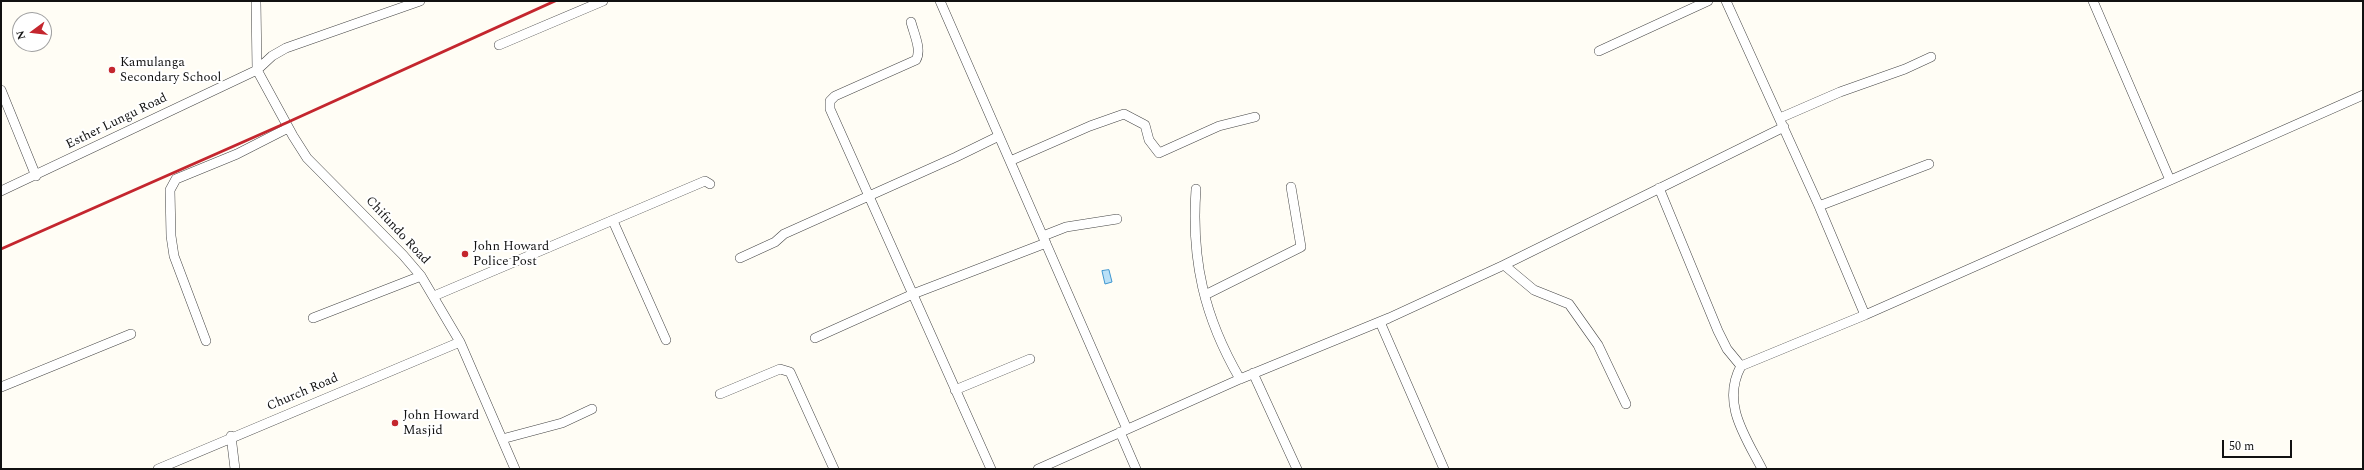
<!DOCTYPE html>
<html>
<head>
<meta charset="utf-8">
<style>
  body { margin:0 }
  #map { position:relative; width:2364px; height:470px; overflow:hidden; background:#fffdf5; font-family:Spectral,serif }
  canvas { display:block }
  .frame { position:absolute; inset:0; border:2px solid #111; pointer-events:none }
  .north { position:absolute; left:12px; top:12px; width:40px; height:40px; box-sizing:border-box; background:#fff; border:1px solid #a0a0a0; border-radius:50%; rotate:255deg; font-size:11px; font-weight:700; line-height:16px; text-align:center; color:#111 }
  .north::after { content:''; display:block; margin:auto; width:14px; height:18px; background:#c4262e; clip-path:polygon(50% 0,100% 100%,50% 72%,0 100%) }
  .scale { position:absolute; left:2222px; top:440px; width:70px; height:18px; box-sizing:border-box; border:2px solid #111; border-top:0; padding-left:5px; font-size:12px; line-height:14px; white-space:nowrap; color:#111; -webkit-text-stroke:3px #fff; paint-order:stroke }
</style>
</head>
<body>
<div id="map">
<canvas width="2364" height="470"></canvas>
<div class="frame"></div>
<div class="north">N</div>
<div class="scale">50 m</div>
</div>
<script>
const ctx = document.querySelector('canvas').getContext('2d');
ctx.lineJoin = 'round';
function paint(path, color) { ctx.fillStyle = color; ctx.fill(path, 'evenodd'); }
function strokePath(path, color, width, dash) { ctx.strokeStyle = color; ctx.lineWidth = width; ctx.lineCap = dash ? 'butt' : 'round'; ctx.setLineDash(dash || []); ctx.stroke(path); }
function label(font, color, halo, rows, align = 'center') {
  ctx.font = font + ' Spectral,serif'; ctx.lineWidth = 4; ctx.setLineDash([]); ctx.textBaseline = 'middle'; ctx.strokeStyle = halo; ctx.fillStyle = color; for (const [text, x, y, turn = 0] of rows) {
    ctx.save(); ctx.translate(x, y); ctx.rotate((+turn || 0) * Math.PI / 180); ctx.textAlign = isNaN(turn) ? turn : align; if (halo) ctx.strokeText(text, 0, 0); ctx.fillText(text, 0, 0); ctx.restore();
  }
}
const water = new Path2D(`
  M1109 270 1112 282 1105 284 1102 271Z`);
paint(water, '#b9e0f7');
strokePath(water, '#3f96cf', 1);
const minor = new Path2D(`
  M256 1 257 70 293 136 307 158 403 255 421 276 460 342 515 469
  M940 1 1127 429
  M1726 1 1819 206 1865 315
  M2093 1 2170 180
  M911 22C914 34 922 50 916 60L835 96 830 101V109L991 469
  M499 45 603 1
  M1599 51 1708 1
  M1 90 36 176
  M1780 118 1840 92 1905 69 1931 57
  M1010 161 1090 126 1124 114 1145 125 1149 140 1159 153 1219 126 1255 117
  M1659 188 1718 331 1727 349 1741 366
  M1196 189C1191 260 1204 317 1240 379
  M1 191 257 70 272 56 286 48 420 1
  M1819 206 1929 164
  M613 221 666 340
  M1043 236 1066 227 1117 219
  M740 258 775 242 784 234 956 157 999 136
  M1504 265 1534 290 1569 304 1598 345 1626 404
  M1205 295 1301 247 1291 187
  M434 296 705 181 710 184
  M313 318 421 276
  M1380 322 1444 469
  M815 338 913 294 1046 243
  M206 341 174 256 171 236 170 190 176 179 237 154 288 128
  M1253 373 1297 469
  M1 387 131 334
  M955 390 1030 359
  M720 394 780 369 790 372 834 469
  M1120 432 1136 469
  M231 436 235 469
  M502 439 562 423 592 409
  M158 469 460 342
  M1038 469 1240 379 1389 318 1504 265 1784 127
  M1762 469C1745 436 1721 403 1741 366L1865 315 2363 95`);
strokePath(minor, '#444', 10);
strokePath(minor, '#fff', 9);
strokePath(new Path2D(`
  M1 249 286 123 555 1`), '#c4262e', 3);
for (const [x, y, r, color] of [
  [112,70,4,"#c4262e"],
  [465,254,4,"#c4262e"],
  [395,423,4,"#c4262e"]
]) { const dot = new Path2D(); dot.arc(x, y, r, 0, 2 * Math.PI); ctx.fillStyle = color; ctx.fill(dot); strokePath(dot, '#fff', 1.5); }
label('13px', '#111', '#fff', [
  ["Kamulanga",120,63],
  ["Secondary School",120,78],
  ["John Howard",473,247],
  ["Police Post",473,262],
  ["John Howard",403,416],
  ["Masjid",403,431]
], 'left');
label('13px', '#111', '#fff', [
  ["Esther Lungu Road",117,122,-26],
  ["Chifundo Road",397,231,47],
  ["Church Road",303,393,-23]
]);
</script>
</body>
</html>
